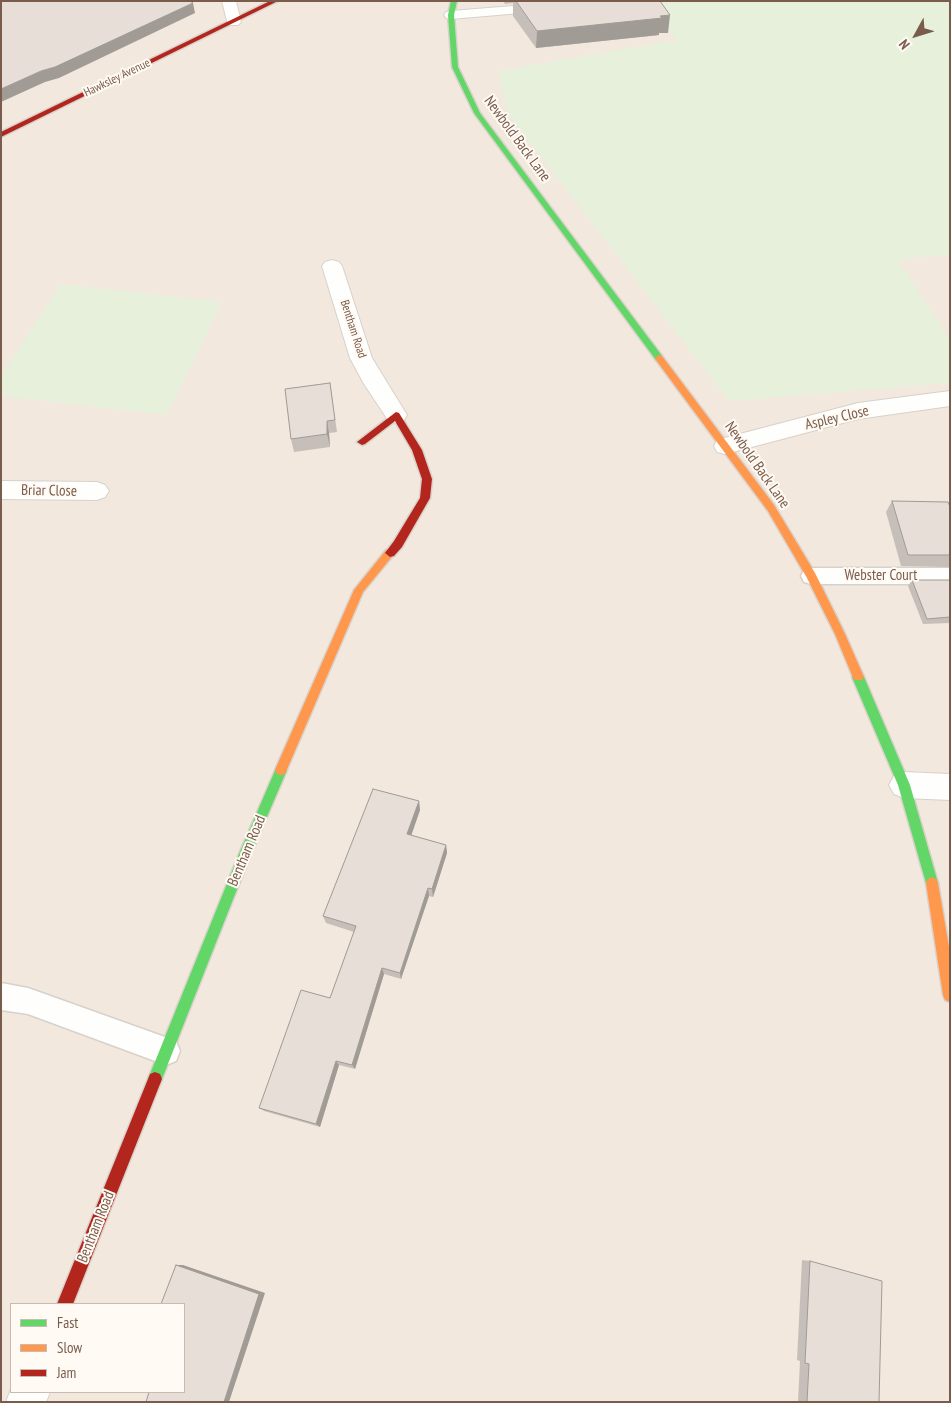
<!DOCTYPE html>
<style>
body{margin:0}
#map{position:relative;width:951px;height:1403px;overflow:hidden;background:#f9f5f0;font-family:"PT Sans Narrow",sans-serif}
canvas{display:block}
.frame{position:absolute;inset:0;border:2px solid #7a5c4d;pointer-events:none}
.legend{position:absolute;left:10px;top:1303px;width:175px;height:90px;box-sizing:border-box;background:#fffaf3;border:1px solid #cabbb1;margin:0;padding:6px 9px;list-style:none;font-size:15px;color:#7a5c4d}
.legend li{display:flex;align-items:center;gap:10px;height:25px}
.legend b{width:25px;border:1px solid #cabbb1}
.north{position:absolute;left:891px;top:10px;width:50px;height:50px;-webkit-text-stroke:4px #fffaf3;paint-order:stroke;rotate:231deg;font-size:14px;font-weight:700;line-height:20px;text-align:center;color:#7a5c4d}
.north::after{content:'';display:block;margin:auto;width:18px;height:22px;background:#7a5c4d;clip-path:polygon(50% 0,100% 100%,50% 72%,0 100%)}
</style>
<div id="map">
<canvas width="951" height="1403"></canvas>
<div class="frame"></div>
<ul class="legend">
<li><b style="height:6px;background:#63d668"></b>Fast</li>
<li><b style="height:6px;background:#ff974d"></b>Slow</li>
<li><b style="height:6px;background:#b3261e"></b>Jam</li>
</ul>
<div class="north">N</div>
</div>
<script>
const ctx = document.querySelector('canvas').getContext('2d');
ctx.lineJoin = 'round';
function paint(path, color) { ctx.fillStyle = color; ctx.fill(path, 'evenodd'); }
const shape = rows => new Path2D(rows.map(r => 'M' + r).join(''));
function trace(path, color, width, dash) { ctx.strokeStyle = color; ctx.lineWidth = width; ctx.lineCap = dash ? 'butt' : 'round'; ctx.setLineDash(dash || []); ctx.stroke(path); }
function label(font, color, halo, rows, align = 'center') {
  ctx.font = font + ' "PT Sans Narrow",sans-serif'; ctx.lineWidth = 4; ctx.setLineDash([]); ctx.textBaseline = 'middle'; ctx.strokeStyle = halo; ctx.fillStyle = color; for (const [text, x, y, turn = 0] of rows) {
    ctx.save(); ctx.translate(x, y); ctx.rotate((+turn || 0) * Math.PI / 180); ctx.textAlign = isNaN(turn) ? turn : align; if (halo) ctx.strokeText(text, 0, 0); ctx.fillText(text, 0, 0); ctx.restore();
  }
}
const residential = shape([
 [1,1,950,1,950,1402,1,1402],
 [11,1304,184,1304,184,1392,11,1392]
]);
const green = shape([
 [648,1,950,1,950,254,898,260,950,340,950,383,729,401,508,114,498,71,677,40],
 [61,284,222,302,167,415,1,396,1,376]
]);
const lane = shape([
 [811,568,950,568,950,584,811,584,804,582,801,576,804,570,811,568],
 [1,983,28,988,176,1041,180,1051,176,1061,166,1065,28,1014,1,1010,1,983]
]);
const street = shape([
 [222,1,236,1,241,22,238,25,228,25,222,1],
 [550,3,555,4,557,7,555,10,451,19,446,18,444,15,446,12,451,11,550,3],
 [332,260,339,262,342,266,372,358,407,415,404,420,396,423,388,420,364,384,350,358,322,266,325,262,332,260],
 [950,391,950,406,858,419,725,454,717,452,714,446,717,440,858,403,950,391],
 [1,481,97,482,105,485,109,491,105,497,97,500,1,499,1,481],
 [904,772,950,774,950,800,904,798,894,794,889,785,894,776,904,772],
 [11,1389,11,1392,50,1392,46,1402,6,1402,11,1389]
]);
const fast = shape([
 [451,1,457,1,454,15,458,67,480,113,662,356,662,360,656,360,474,113,452,67,448,15,451,1],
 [858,672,862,674,864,677,910,785,938,883,936,887,932,889,928,887,926,883,898,785,852,677,854,674,858,672],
 [281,765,285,766,287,770,251,854,160,1084,155,1086,150,1084,148,1079,239,854,277,766,281,765]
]);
const slow = shape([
 [659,355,662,356,774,505,815,573,845,634,864,677,862,680,854,680,835,634,807,578,768,511,656,360,655,358,659,355],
 [390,549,395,553,363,592,285,774,281,775,277,774,275,770,354,590,386,550,390,549],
 [932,877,936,879,938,883,950,953,950,1002,945,1000,943,995,926,883,928,879,932,877]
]);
const jam = shape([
 [270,1,278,1,1,137,1,132,270,1],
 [396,412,399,413,422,450,432,479,430,498,402,547,394,556,390,557,385,553,394,541,420,498,422,479,412,450,395,421,365,444,362,445,357,442,396,412],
 [155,1072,160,1074,162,1079,73,1304,57,1304,150,1074,155,1072]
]);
const wall = shape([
 [503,1,660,1,668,33,659,33,659,35,536,48,513,16,513,3,505,4],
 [330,383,337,432,329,433,330,447,294,452,291,439],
 [892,501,950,507,950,567,901,566,886,512],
 [912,580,950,580,950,623,923,624,908,586],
 [419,801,420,810,411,835,446,845,447,853,433,897,429,896,401,979,384,974,355,1069,339,1065,320,1127,264,1111,259,1108,330,998,354,932,326,923,323,916],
 [802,1260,810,1261,879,1402,798,1402,800,1361,797,1360]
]);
const shadedWall = shape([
 [193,3,195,13,59,78,45,82,1,102,1,89],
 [670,15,668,33,659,33,659,35,536,48,537,31],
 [327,421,329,433,330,447,327,434],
 [419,801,420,810,409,842,407,834],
 [446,845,447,853,433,897,432,889],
 [428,888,429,896,401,979,400,973],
 [382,968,384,974,355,1069,352,1065],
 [336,1061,339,1065,320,1127,316,1124],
 [176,1265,183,1265,265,1293,229,1402,224,1402]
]);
const building = shape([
 [1,1,190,1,193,3,55,67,41,71,1,89,1,1],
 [516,1,660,1,670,15,660,16,662,18,537,31,516,1],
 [330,383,335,420,327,421,327,434,291,439,285,389,330,383],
 [892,501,948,502,950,507,950,555,908,555,892,501],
 [912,580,950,580,950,617,927,619,912,580],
 [373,789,419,801,407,834,446,845,432,889,428,888,400,973,382,968,352,1065,336,1061,316,1124,259,1108,301,990,330,998,356,926,323,916,373,789],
 [810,1261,882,1281,879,1402,807,1402,809,1364,805,1363,810,1261],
 [176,1265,259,1294,224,1402,146,1402,149,1392,184,1392,184,1304,161,1304,176,1265]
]);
const farStreetnames = [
 ["Hawksley Avenue",117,78,-26],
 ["Bentham Road",353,329,72]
];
const streetNames = [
 ["Newbold Back Lane",517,139,54],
 ["Aspley Close",837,418,-13],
 ["Newbold Back Lane",757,465,55],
 ["Briar Close",49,491,1],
 ["Webster Court",881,576],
 ["Bentham Road",247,851,-67],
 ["Bentham Road",96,1227,-68]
];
paint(residential, '#f2e8de');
paint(green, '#e7f0db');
trace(lane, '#d7d1cb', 3);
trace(street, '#d7d1cb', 2);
trace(fast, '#d9d2cb', 3);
trace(slow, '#d9d2cb', 3);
trace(jam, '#d9d2cb', 3);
paint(lane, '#fefefd');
paint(street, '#fefefd');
paint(fast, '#63d668');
paint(slow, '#ff974d');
paint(jam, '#b3261e');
paint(wall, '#c6bfb9');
paint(shadedWall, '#a19b96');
paint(building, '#e6ded7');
trace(building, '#a19b96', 1);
label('12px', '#7a5c4d', '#fffaf3', farStreetnames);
label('15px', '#7a5c4d', '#fffaf3', streetNames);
</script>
